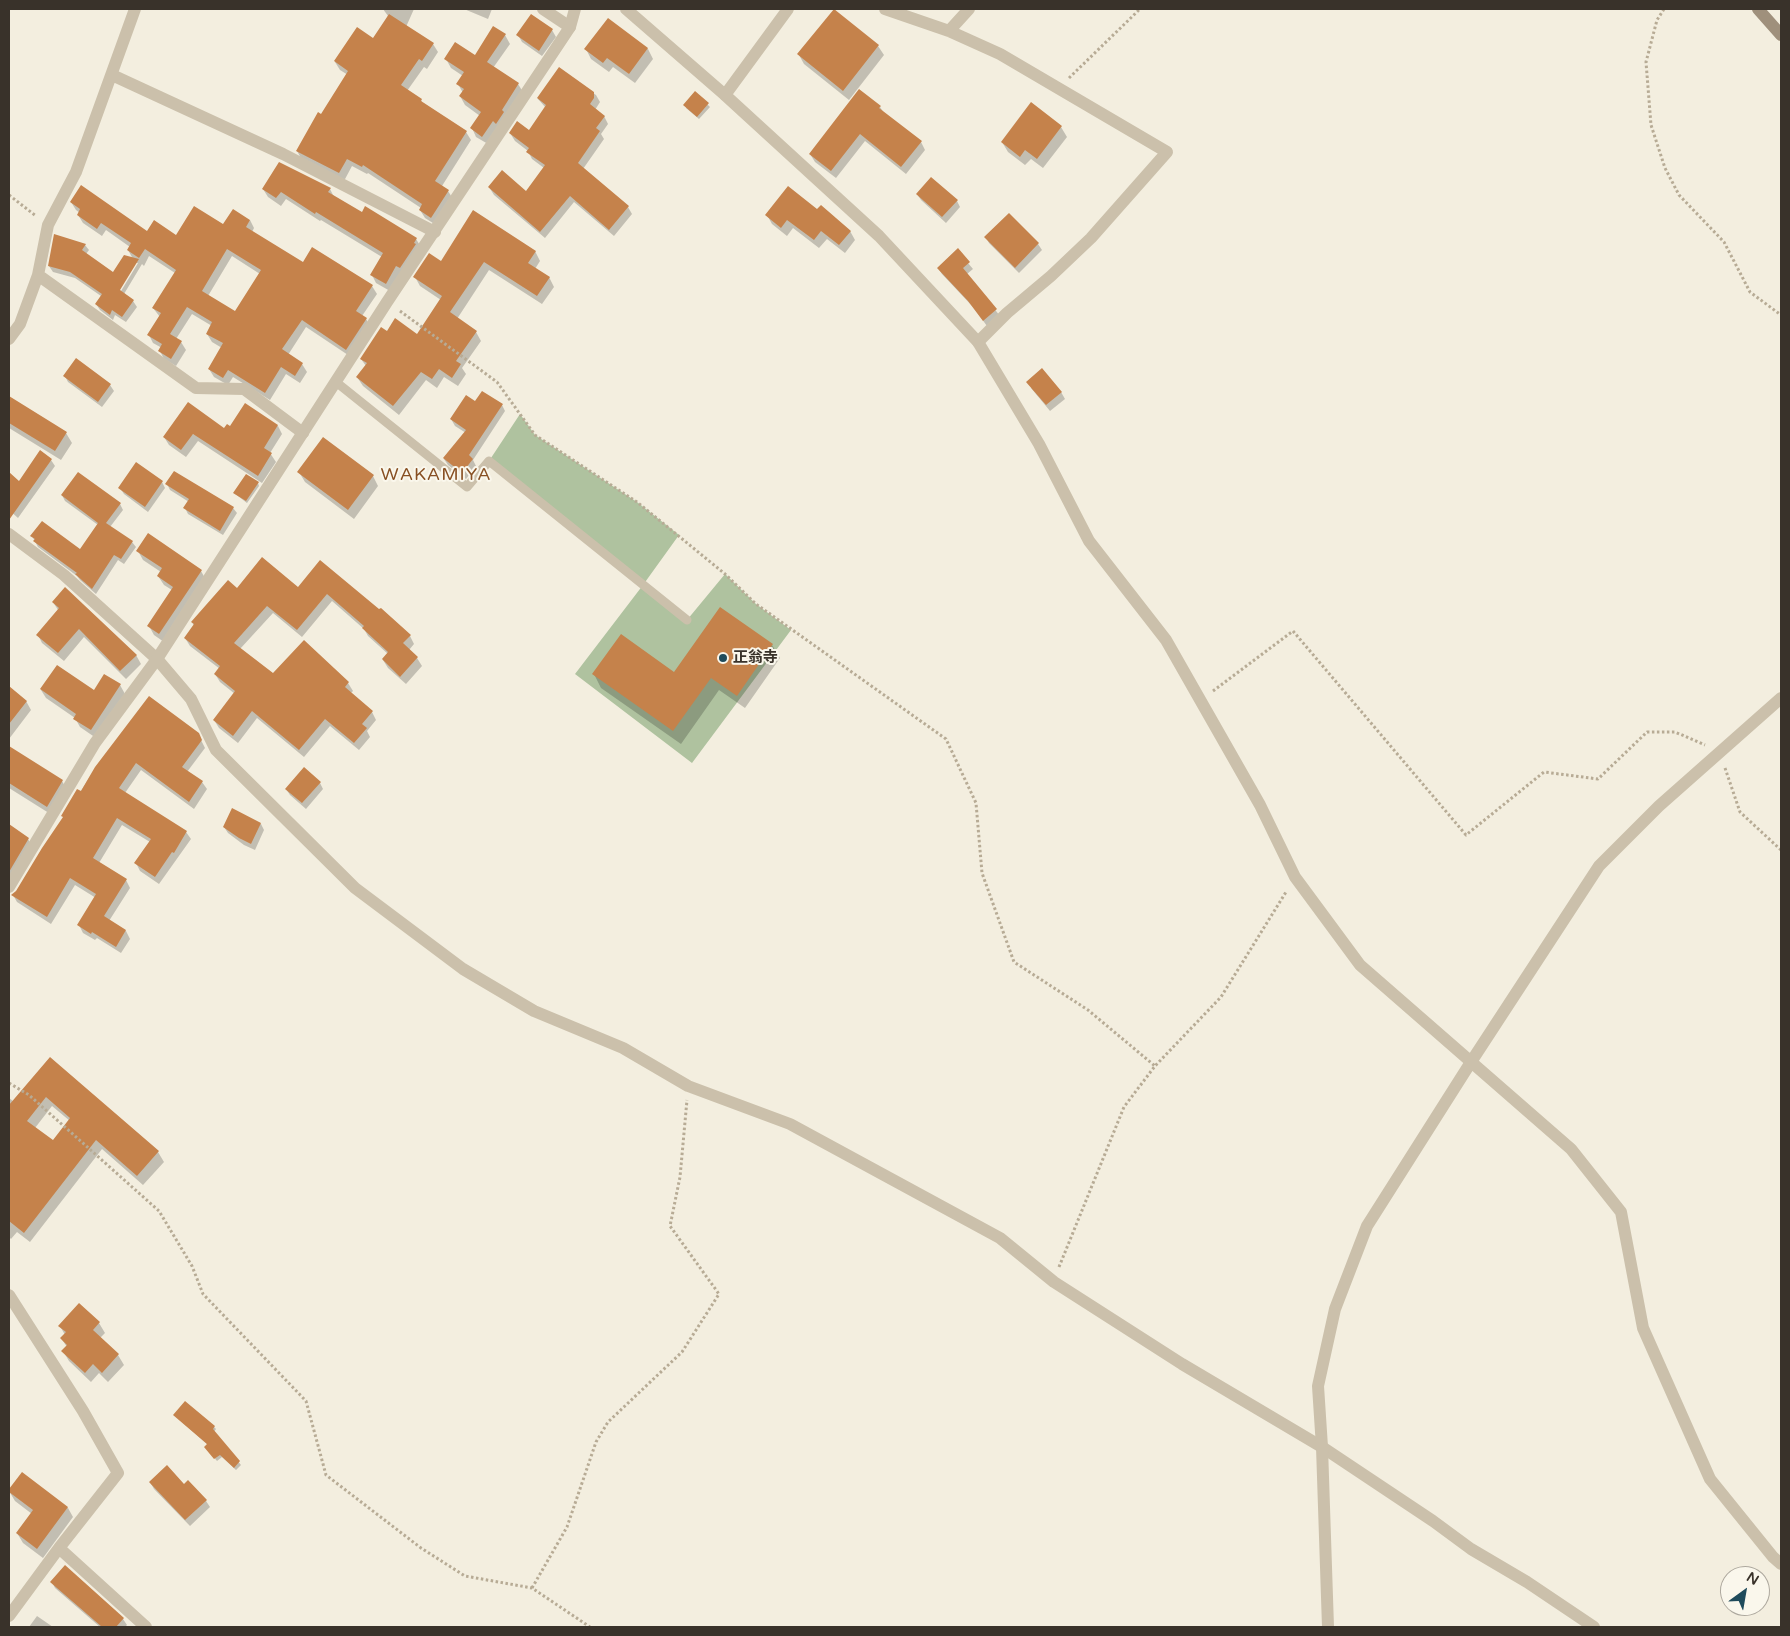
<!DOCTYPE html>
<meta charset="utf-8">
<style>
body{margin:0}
#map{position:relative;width:1790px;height:1636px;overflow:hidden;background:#f3eedf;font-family:"Varela Round",sans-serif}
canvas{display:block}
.frame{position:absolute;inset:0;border:10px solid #39322a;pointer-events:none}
.north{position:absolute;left:1720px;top:1566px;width:50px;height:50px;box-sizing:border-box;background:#faf7ec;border:1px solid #ada89e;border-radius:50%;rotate:32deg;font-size:14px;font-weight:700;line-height:20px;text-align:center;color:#39322a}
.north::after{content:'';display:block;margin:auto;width:18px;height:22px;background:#1f4b5b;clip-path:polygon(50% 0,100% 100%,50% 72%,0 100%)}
</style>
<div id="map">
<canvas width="1790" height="1636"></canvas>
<div class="frame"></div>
<div class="north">N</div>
</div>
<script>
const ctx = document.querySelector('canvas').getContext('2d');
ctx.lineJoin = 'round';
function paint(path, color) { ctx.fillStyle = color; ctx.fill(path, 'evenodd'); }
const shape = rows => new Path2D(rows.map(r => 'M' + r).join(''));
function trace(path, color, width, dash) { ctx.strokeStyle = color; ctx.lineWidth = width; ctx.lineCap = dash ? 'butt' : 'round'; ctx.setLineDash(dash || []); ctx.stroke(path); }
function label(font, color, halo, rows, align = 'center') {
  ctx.font = font + ' "Varela Round","Noto Sans JP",sans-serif'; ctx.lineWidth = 4; ctx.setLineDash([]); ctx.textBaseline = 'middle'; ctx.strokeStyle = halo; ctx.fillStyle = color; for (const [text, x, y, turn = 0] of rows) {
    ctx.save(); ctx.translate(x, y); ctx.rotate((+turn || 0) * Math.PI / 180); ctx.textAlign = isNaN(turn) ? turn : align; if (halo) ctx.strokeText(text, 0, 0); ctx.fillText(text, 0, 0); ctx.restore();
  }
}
const green = shape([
 [520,414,535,435,637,502,679,535,643,585,687,620,725,574,756,604,791,630,692,763,575,674,643,585,489,461]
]);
const shadow = shape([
 [383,9,414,9,406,27,433,44,438,52,427,69,424,67,407,91,421,100,423,104,466,132,471,140,442,186,448,191,453,199,436,225,425,218,420,210,421,208,368,173,367,174,352,166,344,181,302,160,297,151,348,75,340,70,335,62,374,40,388,16],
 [464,9,492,9,488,19],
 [532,16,552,30,556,37,542,56,522,42,518,35],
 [608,19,648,49,653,59,635,83,613,67,609,72,591,59,586,49],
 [505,35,510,44,493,68,518,84,523,92,488,144,476,137,472,128,480,116,465,105,460,96,463,93,458,84,463,76,451,68,446,59,475,56],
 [878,46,884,55,849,100,804,64,799,55],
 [559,69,596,95,600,102,595,110,604,116,608,124,601,134,604,139,583,169,628,207,632,214,614,236,574,202,545,238,494,195,489,187,526,192,544,168,532,159,528,151,515,141,510,133,529,132,546,108,538,99],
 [860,91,880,107,884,113,921,142,925,150,906,174,865,141,836,178,815,162,810,154],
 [696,93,710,107,699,119,686,108],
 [1061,127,1067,137,1043,168,1031,159,1025,165,1008,152,1002,142],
 [263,189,330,189,334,197,362,213,416,239,421,247,390,291,376,283,372,275,382,257,321,220,320,221,286,199,281,206,268,197],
 [917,194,957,201,960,207,946,223,921,200],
 [71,202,147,232,177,237,250,220,254,228,252,232,303,264,372,286,377,294,362,316,366,319,371,327,351,357,306,327,288,355,302,364,307,372,300,383,286,374,270,400,233,377,228,385,214,377,209,369,222,348,212,342,207,334,212,326,192,314,176,339,181,342,186,350,176,366,164,359,160,351,162,348,153,343,149,335,160,317,153,308,175,273,149,256,144,266,142,264,124,294,133,301,137,307,126,322,115,315,113,320,100,310,96,304,101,296,75,278,53,272,49,266,85,245,89,250,86,254,114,274,133,259,128,250,130,247,106,230,102,236,83,223,78,215,80,213,76,210],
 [232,256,260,274,235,312,208,296],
 [135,263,138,263,118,296,116,295],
 [818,211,850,231,855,240,845,253,827,239,819,248,793,228,787,236,772,224,767,215],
 [1009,214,1038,244,1042,250,1019,273,989,243,986,237],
 [957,250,973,269,967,274,1000,316,987,326,973,307,942,274,938,268],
 [535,251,540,261,535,269,549,277,554,287,542,304,489,270,457,319,476,332,481,341,462,368,466,374,458,386,444,377,437,388,426,380,399,415,363,386,357,377,366,366,361,359,387,333,418,335,441,300,420,286,415,277,441,263],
 [76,360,110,385,114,391,102,407,68,382,65,376],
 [1031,388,1061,392,1065,399,1050,411],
 [9,398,66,433,72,443,61,460,9,428],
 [476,402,502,405,505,411,473,460,476,466,466,479,448,465,444,459,466,433,455,426,451,419],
 [278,426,282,434,270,453,276,462,262,483,198,441,186,457,169,445,164,437],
 [51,460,55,466,18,518,9,510,9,478,11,476,19,482],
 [299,472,373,476,378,486,354,519,305,482],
 [162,482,165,488,148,512,124,494,120,488],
 [258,483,259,486,247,503,234,493],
 [167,484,233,508,237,513,223,535,188,514,185,508,189,502,170,490],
 [62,495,120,504,123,510,110,527,132,542,136,547,124,564,118,560,96,594,80,580,77,576,38,547,32,536,81,551,98,525,65,501],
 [138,551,201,571,206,580,164,642,154,635,149,626,172,590,164,585,158,576,161,572,143,560],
 [320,562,410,636,414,644,409,650,417,658,422,666,406,684,388,668,383,660,388,654,368,636,364,629,332,601,302,637,273,613,240,649,273,675,348,683,353,691,351,693,372,712,376,720,367,731,370,737,359,750,330,726,304,757,257,718,238,743,219,728,214,720,235,694,220,682,215,674,220,669,190,646,185,638,194,626,192,622,237,590,298,589],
 [53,602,136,655,141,664,126,679,84,637,64,661,42,643,38,635,58,610],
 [772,645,780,658,745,708,719,690,681,744,601,688,594,674,674,673],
 [120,685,125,694,96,738,80,727,75,718,46,698,41,690,94,692],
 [9,688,26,701,31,710,9,739],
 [198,734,205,748,187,772,202,782,207,789,194,809,141,770,125,793,186,832,191,839,159,884,140,871,136,863,150,842,122,825,99,863,126,880,130,888,109,921,126,931,130,939,121,953,97,938,95,940,83,933,79,925,96,898,75,885,51,924,17,902,13,895,17,892,96,767],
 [9,748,62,781,67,790,52,815,9,788],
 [320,783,323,789,306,809,290,795,286,789],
 [261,824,264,830,255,850,244,845,228,833,224,827],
 [9,825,28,839,33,848,9,888],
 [50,1058,158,1152,164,1162,143,1185,102,1149,30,1242,17,1232,11,1239,9,1237,9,1098,13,1101],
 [52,1106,70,1121,53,1142,35,1128],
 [99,1323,105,1333,100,1338,118,1355,124,1365,108,1382,99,1373,91,1382,69,1361,63,1351,67,1347,61,1338,65,1335,60,1326],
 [174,1415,214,1427,216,1429,214,1432,241,1465,236,1470,222,1457,217,1461,207,1449,208,1445],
 [22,1474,68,1508,73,1517,43,1558,23,1543,17,1533,32,1514,15,1501,9,1491],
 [150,1482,184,1485,206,1501,210,1507,190,1526,154,1489],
 [52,1582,123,1619,127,1625,125,1627,100,1627,55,1588],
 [37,1616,53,1627,29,1627]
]);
const building = shape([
 [834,9,879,45,843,91,797,54],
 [389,14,434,43,422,61,419,59,401,85,422,99,421,101,467,131,435,181,449,190,431,218,419,210,422,204,363,165,362,167,347,159,339,173,296,151,318,112,321,114,348,71,334,61,357,27,373,38],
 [531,14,553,29,539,51,516,35],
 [608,18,648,48,629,74,607,58,603,63,584,49],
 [493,26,506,34,487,62,519,83,502,110,504,112,496,124,493,121,482,137,470,128,481,112,459,96,464,89,456,84,464,72,444,59,455,42,475,55],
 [559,67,594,92,594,98,590,104,605,116,596,128,600,131,578,163,629,206,609,230,570,196,540,232,488,187,502,170,526,191,545,165,526,152,529,148,509,133,517,121,529,130,546,105,537,98],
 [859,89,881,106,879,108,922,141,901,167,860,134,831,171,809,154],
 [695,91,709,103,697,117,683,105],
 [1031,102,1062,126,1037,159,1025,150,1020,157,1001,142],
 [279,162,331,188,328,192,362,212,365,206,417,238,414,243,416,244,400,268,396,266,386,284,370,275,383,253,316,212,315,214,281,192,276,198,262,189],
 [931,177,958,200,942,217,916,194],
 [81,185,147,231,154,220,176,235,194,206,223,224,233,209,250,220,246,227,303,262,312,247,373,285,356,311,367,318,346,350,302,320,282,349,303,363,295,376,281,367,265,393,228,370,223,378,208,369,223,343,206,334,212,322,187,307,170,334,182,341,171,359,158,351,162,344,147,335,161,313,152,308,176,270,145,249,139,258,127,250,131,243,101,223,97,229,77,215,80,209,70,202],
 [227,249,261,270,235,311,202,291],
 [788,186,817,209,821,205,851,231,839,245,821,231,814,240,787,220,781,228,765,215],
 [473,210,536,251,528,263,550,277,537,296,484,262,450,312,477,331,456,361,461,364,452,378,439,369,432,379,421,372,393,406,356,377,367,363,360,359,381,327,387,331,395,318,417,334,442,296,413,277,429,253,441,261],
 [1009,213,1039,243,1015,268,984,237],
 [54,234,86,244,82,250,113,272,124,255,139,259,120,290,134,300,122,317,112,310,110,315,95,304,102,294,70,272,48,266],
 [958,248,970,262,963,268,997,309,983,321,968,301,937,268],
 [76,358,111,384,98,402,63,376],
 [1042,368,1062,392,1046,405,1026,382],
 [482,391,503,404,469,455,473,459,462,473,443,458,466,430,450,419,466,395,475,401],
 [9,396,67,432,55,451,9,423],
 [188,402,224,428,227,424,230,426,245,403,278,425,264,448,272,453,258,476,193,434,181,450,163,437],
 [323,437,374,475,348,510,297,472],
 [40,450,52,459,9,520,9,472,19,481],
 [136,462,163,481,145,507,118,488],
 [174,471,234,507,220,531,183,508,189,499,165,484],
 [78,472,121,503,106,523,133,541,121,559,114,555,92,589,75,574,77,573,33,541,35,539,30,536,42,521,80,549,98,523,61,495],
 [246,474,259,482,246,501,233,493],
 [148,533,202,570,159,634,147,626,173,587,157,576,162,568,136,551],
 [262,557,298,587,320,560,379,609,381,608,411,635,403,643,418,657,400,677,382,659,388,652,362,628,364,626,327,594,297,630,267,606,234,643,273,673,304,640,349,682,345,687,373,711,362,724,367,728,354,743,325,719,299,750,252,711,233,736,213,720,235,691,214,674,220,666,184,638,194,624,191,622,228,580,237,588],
 [65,587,137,655,120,671,79,629,58,653,36,635,59,608,52,602],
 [720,607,773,644,737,696,711,678,673,731,592,674,621,634,674,672],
 [57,665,94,690,104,674,121,684,91,730,73,719,76,714,40,689],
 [9,686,27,701,9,724],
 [149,696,199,733,202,740,182,767,203,781,189,802,136,763,119,788,187,831,174,853,172,852,155,877,134,863,151,839,117,818,93,858,127,879,104,916,126,930,116,947,92,932,91,934,77,925,96,894,70,878,47,917,11,895,16,891,42,848,63,817,61,816,77,789,81,791,95,767],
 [9,746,63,780,47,807,9,783],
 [304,767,321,782,302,803,285,789],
 [232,808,261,823,251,844,239,838,223,827],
 [9,824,29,838,9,872],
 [50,1057,159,1151,137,1176,96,1140,24,1233,9,1221,9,1105],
 [46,1097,70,1118,53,1140,27,1121],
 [79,1303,100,1322,93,1330,119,1354,102,1373,93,1364,85,1373,61,1351,67,1345,60,1338,66,1332,58,1326],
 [185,1401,215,1426,213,1429,240,1461,234,1468,220,1455,214,1459,204,1447,207,1444,173,1415],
 [167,1465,184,1484,188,1480,207,1500,185,1520,149,1482],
 [22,1472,68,1507,37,1549,16,1533,33,1510,9,1492,9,1489],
 [65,1565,124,1618,116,1627,102,1627,50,1582]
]);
const path = shape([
 [1664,9,1657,20,1646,62,1651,125,1665,168,1679,195,1724,242,1750,292,1781,315],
 [1069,78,1140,9],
 [9,195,36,216],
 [400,311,497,382,535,435,637,502,725,574,756,604,946,739,976,803,982,873,1014,962,1088,1010,1155,1066],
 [1213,691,1293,631,1466,835,1544,772,1598,779,1647,732,1675,732,1705,745],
 [1725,768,1740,812,1781,850],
 [9,1083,29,1095,159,1211,192,1266,203,1294,306,1401,326,1475,421,1548,465,1576,532,1588,590,1627],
 [1059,1267,1124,1107,1155,1066,1221,997,1286,892],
 [532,1588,567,1527,596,1442,608,1422,682,1352,719,1294,670,1226,680,1177,687,1100]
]);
const service = shape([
 [336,382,467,487,489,461,687,620]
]);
const minor = shape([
 [543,9,570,27],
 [885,9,949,31,1000,54,1167,152,1091,238,1051,276,1007,313,978,342],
 [949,31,969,9],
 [112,75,283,154,435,232],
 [725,95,788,9],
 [38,275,196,388,244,389,303,433],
 [9,339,20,324,38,275,48,225,76,172,135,9],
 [9,534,64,575,157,659,191,699,216,750,355,888,463,969,534,1011,623,1048,688,1086,790,1124,1000,1238,1054,1282,1182,1364,1322,1447,1433,1521,1471,1549,1527,1582,1594,1627],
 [9,1295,83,1411,118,1473,59,1548,9,1616],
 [59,1548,146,1627]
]);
const tertiary = shape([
 [626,9,725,95,879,236,978,342,1039,444,1089,541,1166,640,1260,805,1295,877,1360,965,1571,1149,1621,1212,1643,1328,1710,1479,1773,1557,1781,1564],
 [9,887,95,743,157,659,387,302,570,27,575,9],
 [1328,1627,1322,1447,1318,1386,1335,1309,1367,1226,1471,1062,1599,866,1659,806,1781,698]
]);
const secondary = shape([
 [1758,9,1781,35]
]);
const markers = [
 [723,658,5,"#1f4b5b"]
];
const poiNames = [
 ["正翁寺",733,658]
];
const quarterNames = [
 ["WAKAMIYA",436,475]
];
paint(green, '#afc29f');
paint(shadow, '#0003');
paint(building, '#c5824b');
trace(path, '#b7ab95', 3, [2.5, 2.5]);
trace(service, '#cbc0ab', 9);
trace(minor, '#cbc0ab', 12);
trace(tertiary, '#cbc0ab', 12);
trace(secondary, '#9f907c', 12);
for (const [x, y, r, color] of markers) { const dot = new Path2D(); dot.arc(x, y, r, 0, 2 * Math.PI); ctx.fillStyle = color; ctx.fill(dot); trace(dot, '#faf7ec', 2); }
label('bold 15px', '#39322a', '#faf7ec', poiNames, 'left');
ctx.letterSpacing = '1px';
label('18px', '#885023', '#faf7ec', quarterNames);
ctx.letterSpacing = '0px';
</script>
